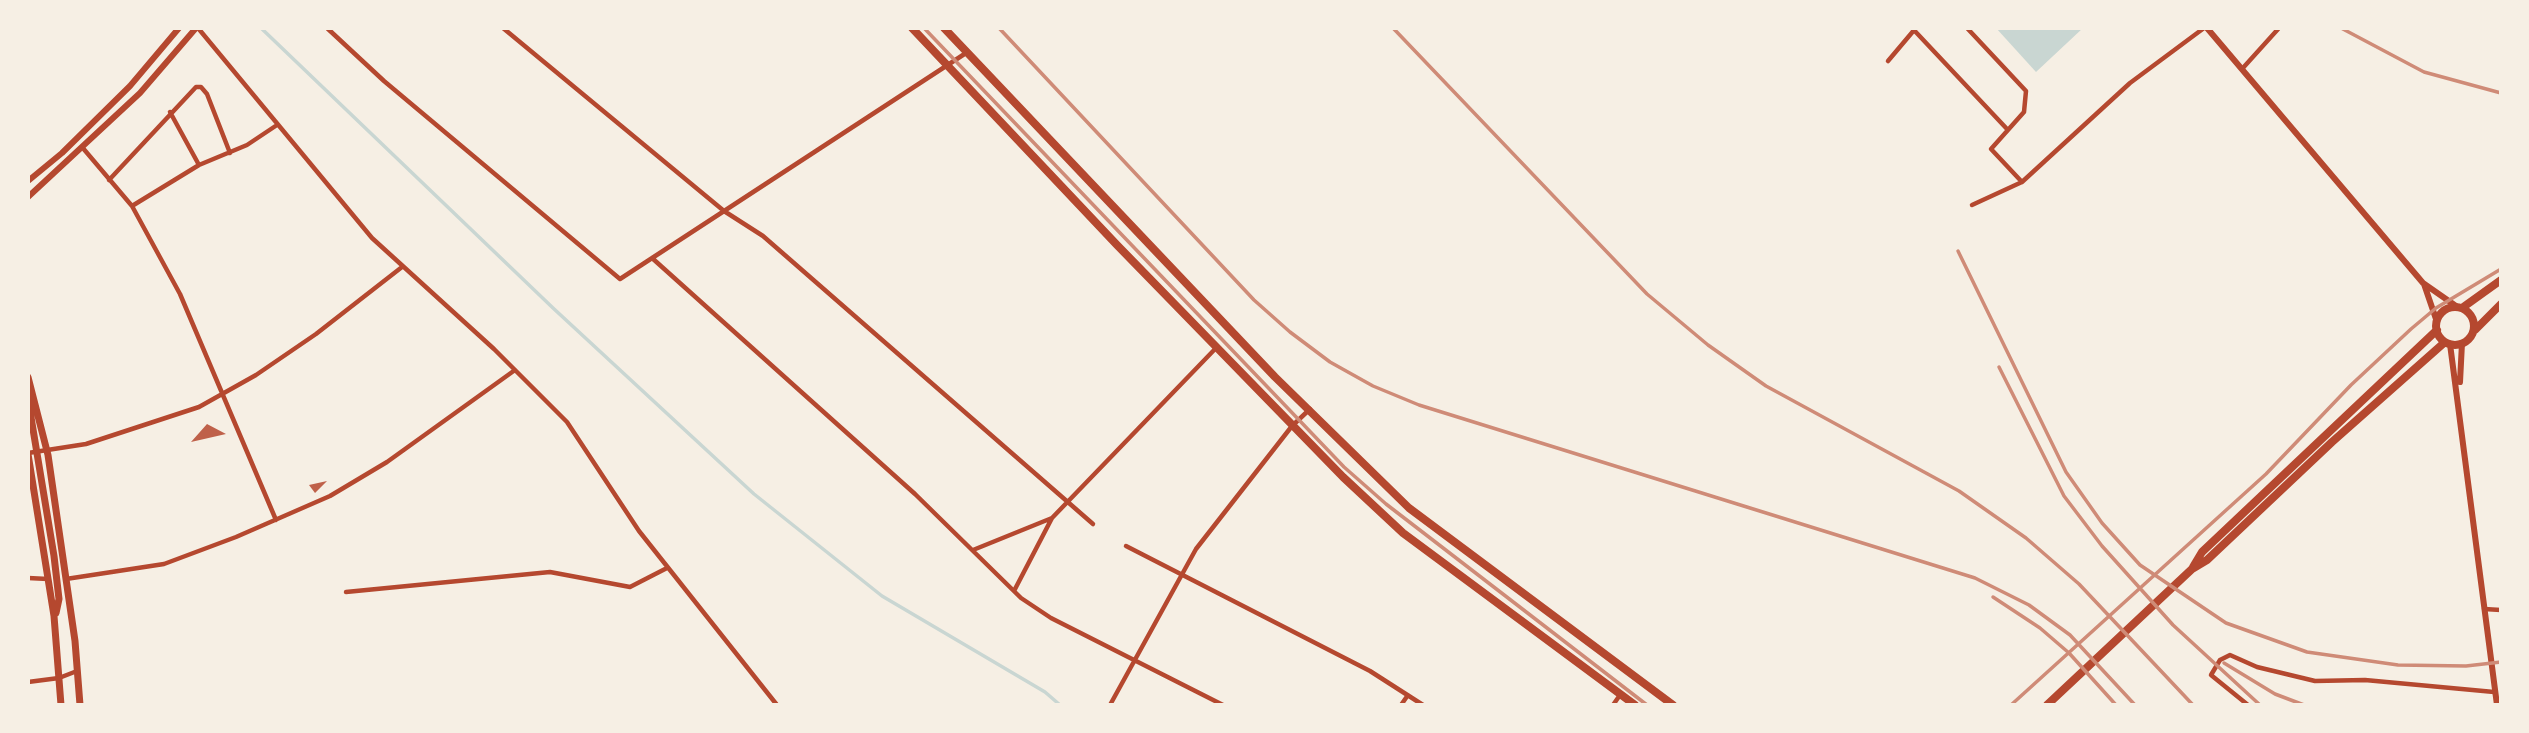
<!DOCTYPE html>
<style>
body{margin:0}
#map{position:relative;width:2529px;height:733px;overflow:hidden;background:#f6efe4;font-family:Overpass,sans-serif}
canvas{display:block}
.frame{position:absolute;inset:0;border:30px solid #f6efe4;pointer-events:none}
</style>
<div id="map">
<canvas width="2529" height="733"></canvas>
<div class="frame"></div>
</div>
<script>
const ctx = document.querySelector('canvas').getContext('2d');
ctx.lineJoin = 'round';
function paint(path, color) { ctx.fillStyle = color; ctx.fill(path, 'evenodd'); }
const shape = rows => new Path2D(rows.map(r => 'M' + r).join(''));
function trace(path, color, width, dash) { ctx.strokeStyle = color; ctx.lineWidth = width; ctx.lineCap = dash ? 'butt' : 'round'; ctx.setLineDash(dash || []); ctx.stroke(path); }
const water = shape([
 [1996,28,2083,28,2036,72]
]);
const stream = shape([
 [261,28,553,308,754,494,882,596,1045,692,1060,705]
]);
const building = shape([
 [207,424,226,434,191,442],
 [327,481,315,493,309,485]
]);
const minor = shape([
 [198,28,372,238,494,349,567,422,639,531,777,705],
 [327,28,384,81,620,279,966,53],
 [503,28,724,211,763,236,1093,524],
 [1912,28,2007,129],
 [1967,28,2026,91,2024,112,1991,149,2022,182],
 [1888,61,1915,29],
 [2242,69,2279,28],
 [170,112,199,165],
 [82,147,132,206,180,294,276,520],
 [109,180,196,87,201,87,207,94,230,153],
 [1972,205,2022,182,2130,83,2204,28],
 [132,206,199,165,247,145,277,125],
 [652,258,915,494,1021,598,1051,618,1223,705],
 [28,453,86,444,199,407,256,375,316,334,402,267],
 [1126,546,1370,671,1423,705],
 [973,550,1052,518],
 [28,578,48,579],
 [66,579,164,564,236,537,330,496,387,462,515,370],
 [1014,591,1052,518,1216,348],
 [346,592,550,572,630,587,667,568],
 [2484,609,2501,610],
 [28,682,59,678,77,671],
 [1110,705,1196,549,1292,426,1310,409],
 [1401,705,1408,695],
 [1613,705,1620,695],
 [2248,705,2211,675,2220,660,2230,655,2257,667,2315,681,2365,680,2494,692]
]);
const tertiary = shape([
 [2207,28,2423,283,2456,306],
 [28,181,62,153,130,86,179,28],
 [28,197,140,93,196,28],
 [2424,284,2437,322],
 [2450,344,2497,705],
 [2460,382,2462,343]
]);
const secondary = shape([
 [28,377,48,455,75,641,80,705],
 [28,399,54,556,59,599,56,613],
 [28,454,54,616,61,705]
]);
const primary = shape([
 [912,28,1117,245,1343,477,1403,533,1635,705],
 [944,28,1275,377,1409,508,1673,705],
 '2436 326a19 19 0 1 1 38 0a19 19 0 1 1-38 0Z',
 [2462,308,2501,280],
 [2475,330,2501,304],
 [2193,567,2202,552,2437,330],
 [2047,705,2192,569,2207,560,2332,442,2445,342]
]);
const rail = shape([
 [924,28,1344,467,1386,504,1647,705],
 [999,28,1254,300,1290,332,1330,362,1373,386,1419,405,1975,578,2029,605,2070,635,2135,705],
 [1393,28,1647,294,1708,345,1766,386,1959,491,2026,538,2079,584,2193,705],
 [2341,28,2424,72,2501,93],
 [1958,251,2066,472,2102,523,2140,565,2226,623,2307,652,2398,665,2466,666,2501,662],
 [1999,367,2064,496,2102,546,2173,625,2260,705],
 [1993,597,2040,628,2069,653,2116,705],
 [2224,663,2275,694,2304,705],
 [2011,705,2266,474,2351,385,2411,329,2436,308,2501,269]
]);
paint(water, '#c9d6d2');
trace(stream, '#c9d6d2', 3.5);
paint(building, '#bf614a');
trace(minor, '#b5482f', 4.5);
trace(tertiary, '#b5482f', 6);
trace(secondary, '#b5482f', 7);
trace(primary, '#b5482f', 8);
trace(rail, '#cf8b77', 3.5);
</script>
